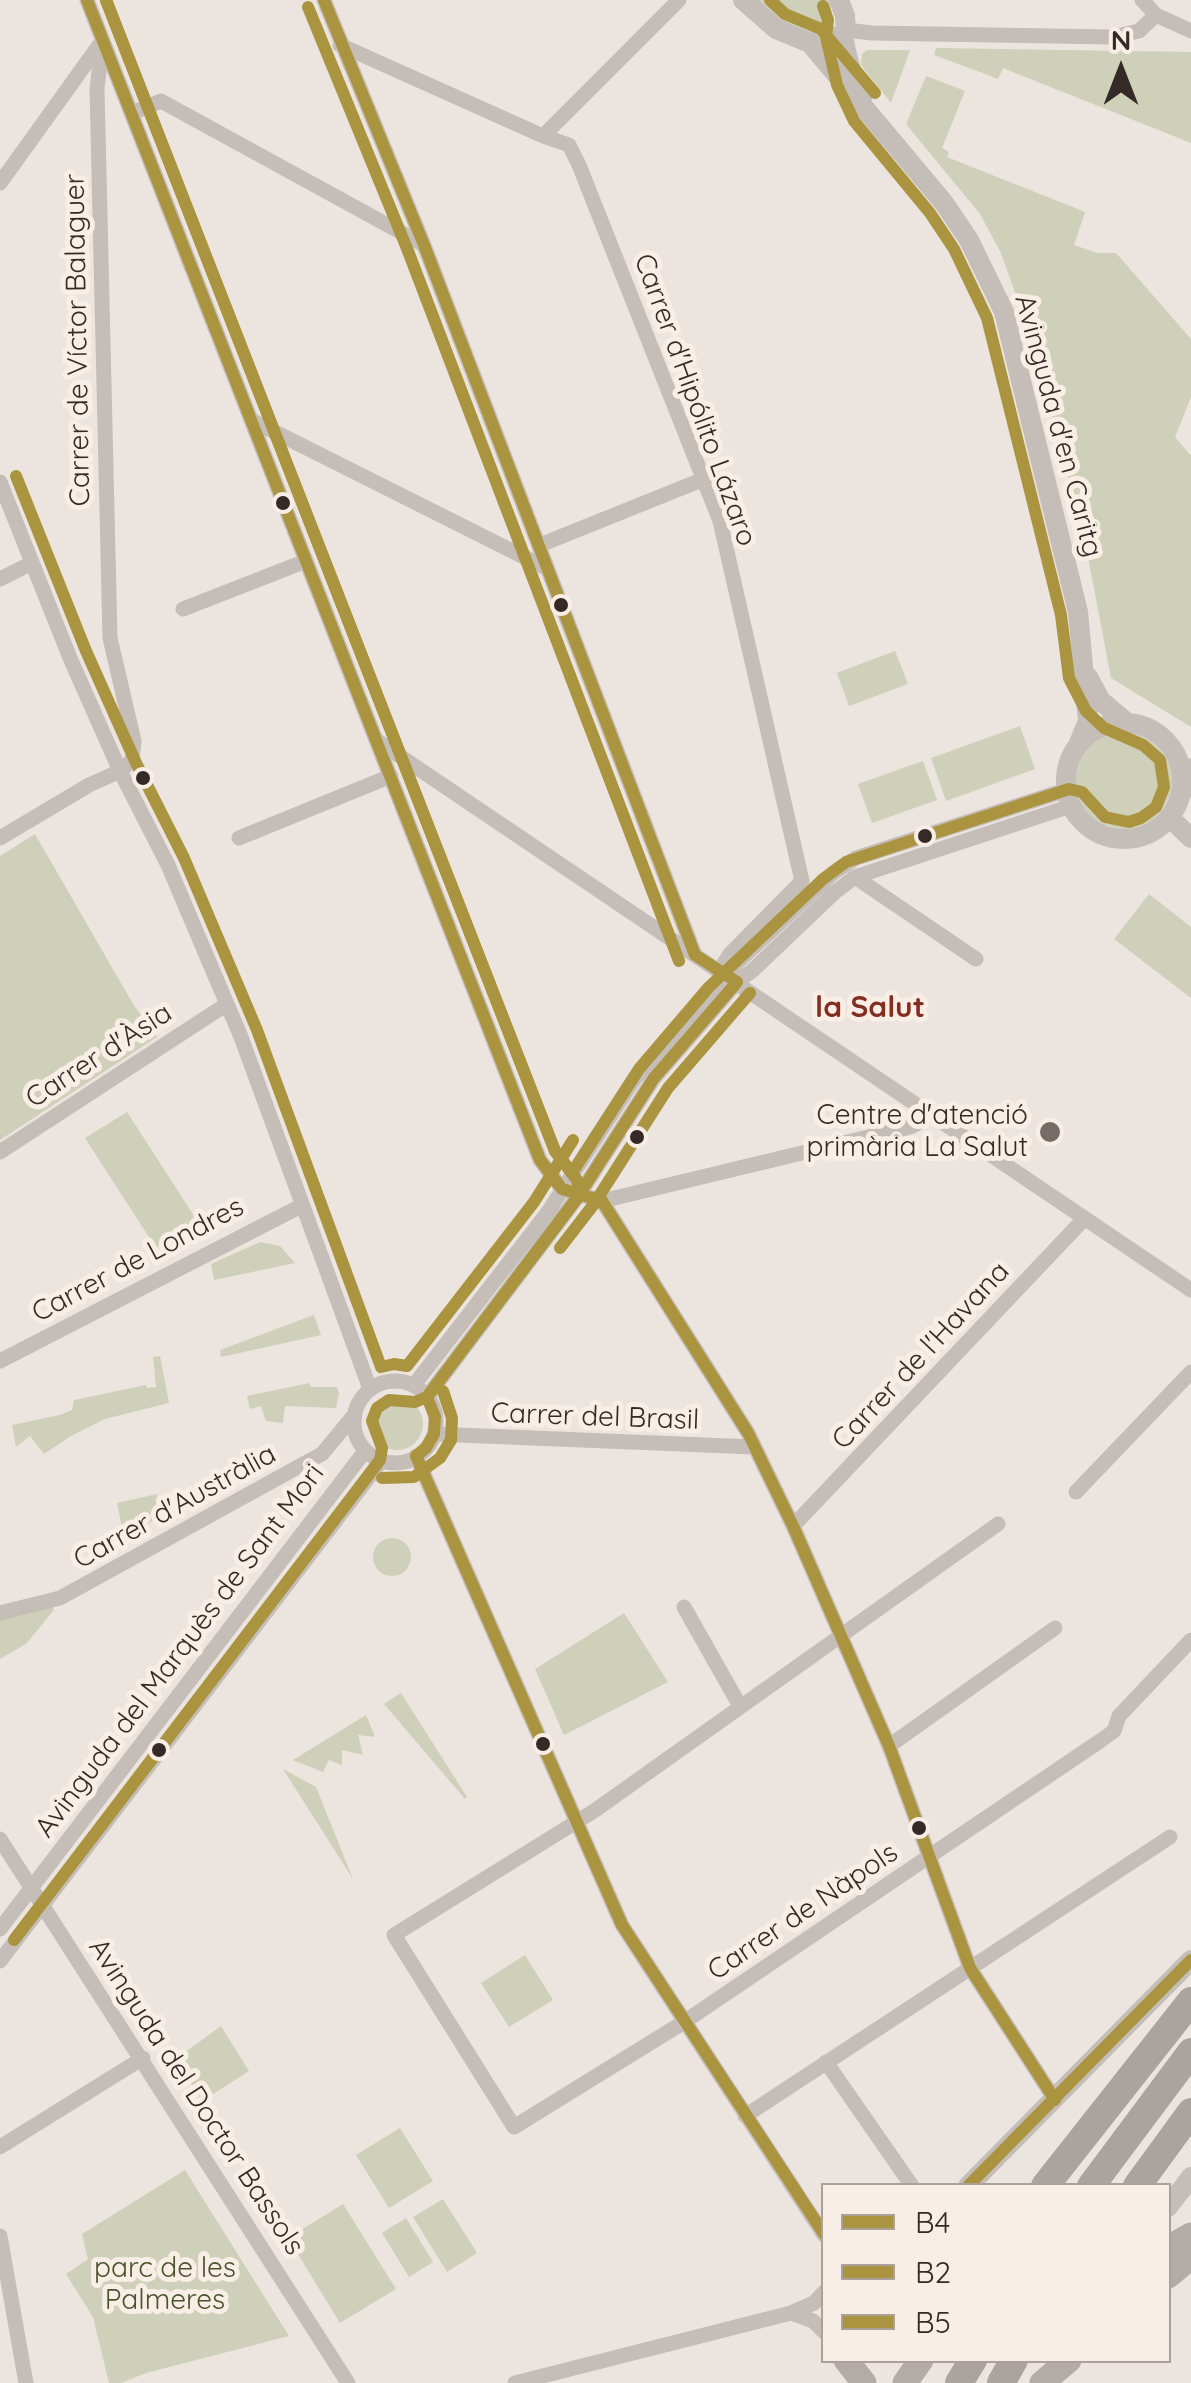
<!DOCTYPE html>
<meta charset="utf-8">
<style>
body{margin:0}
#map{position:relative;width:1191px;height:2383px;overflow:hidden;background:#ebe4df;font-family:Quicksand,sans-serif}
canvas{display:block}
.legend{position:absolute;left:821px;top:2183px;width:350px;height:180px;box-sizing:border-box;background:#f9eee6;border:2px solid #aba09a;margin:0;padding:12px 18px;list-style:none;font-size:30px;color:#352a27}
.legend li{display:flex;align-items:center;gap:20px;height:50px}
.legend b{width:50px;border:2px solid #aba09a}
.north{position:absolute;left:1071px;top:20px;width:100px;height:100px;-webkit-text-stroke:8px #f9eee6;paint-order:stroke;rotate:0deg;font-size:28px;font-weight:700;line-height:40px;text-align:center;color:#352a27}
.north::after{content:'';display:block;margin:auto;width:35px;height:45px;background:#352a27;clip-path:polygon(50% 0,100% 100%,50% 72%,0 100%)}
</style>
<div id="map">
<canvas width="1191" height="2383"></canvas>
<ul class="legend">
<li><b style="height:12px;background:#ab943f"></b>B4</li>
<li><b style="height:12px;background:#ab943f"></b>B2</li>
<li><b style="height:12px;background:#ab943f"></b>B5</li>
</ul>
<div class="north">N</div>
</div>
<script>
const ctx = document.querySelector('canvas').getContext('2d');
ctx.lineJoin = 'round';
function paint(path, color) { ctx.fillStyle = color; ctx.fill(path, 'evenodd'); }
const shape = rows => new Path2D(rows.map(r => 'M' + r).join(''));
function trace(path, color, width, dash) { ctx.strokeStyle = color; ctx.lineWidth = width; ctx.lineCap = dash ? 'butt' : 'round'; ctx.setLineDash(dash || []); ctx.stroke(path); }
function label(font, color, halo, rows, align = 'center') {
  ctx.font = font + ' Quicksand,sans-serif'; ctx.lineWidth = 10; ctx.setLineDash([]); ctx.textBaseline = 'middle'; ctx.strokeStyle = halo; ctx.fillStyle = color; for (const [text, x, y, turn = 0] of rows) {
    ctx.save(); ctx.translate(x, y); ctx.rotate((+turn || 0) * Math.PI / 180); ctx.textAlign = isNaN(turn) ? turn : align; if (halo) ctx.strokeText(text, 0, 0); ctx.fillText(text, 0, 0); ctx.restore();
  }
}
const green = shape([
 [755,0,830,0,832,17,822,30,811,33,780,21],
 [936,48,1191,52,1191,143,1003,68,998,79,985,74,934,55],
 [867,50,910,50,891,103,861,65,862,54],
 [926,76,965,91,942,148,949,152,947,157,1085,212,1074,245,1097,253,1116,253,1191,339,1191,397,1175,437,1191,456,1191,727,1111,678,1085,541,1063,457,1029,332,1001,253,980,214,906,124],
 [895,651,908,684,849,706,837,673],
 [1020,726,1035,769,946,801,931,758],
 '1076 781a48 48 0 1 1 96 0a48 48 0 1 1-96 0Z',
 [923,761,937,800,872,823,858,784],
 [35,834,133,1004,157,1037,0,1140,0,856],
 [1149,894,1191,927,1191,998,1114,939],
 [127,1112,198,1222,156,1248,85,1138],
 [260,1242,280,1246,295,1263,214,1280,211,1264],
 [314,1315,321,1335,221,1357,220,1350],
 [160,1356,169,1403,105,1419,71,1436,44,1454,30,1436,16,1447,12,1425,60,1415,72,1410,74,1400,146,1385,147,1388,156,1387,153,1357],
 [309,1383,311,1387,337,1387,339,1394,336,1408,285,1406,283,1423,266,1421,261,1406,250,1409,247,1396],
 '371 1424a26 26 0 1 1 52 0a26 26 0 1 1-52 0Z',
 [157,1494,161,1516,124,1537,117,1503],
 '373 1557a19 19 0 1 1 38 0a19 19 0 1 1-38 0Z',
 [52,1606,54,1610,26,1644,0,1659,0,1618],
 [624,1613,668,1682,564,1735,535,1669],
 [401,1693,467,1797,465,1799,384,1704],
 [366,1715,375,1737,358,1735,363,1755,342,1750,342,1765,329,1760,323,1772,293,1760],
 [283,1769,316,1787,353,1879],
 [525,1955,553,2000,509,2027,481,1983],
 [221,2026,249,2071,202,2101,176,2059],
 [400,2128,433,2181,389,2208,356,2155],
 [185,2170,289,2336,146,2373,121,2383,109,2383,93,2317,66,2274,88,2259,82,2234],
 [443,2199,477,2253,447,2272,413,2217],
 [343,2204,396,2289,340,2323,288,2238],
 [406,2218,433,2262,409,2277,382,2233]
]);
const minor = shape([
 [87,0,540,1160,562,1189,602,1201,748,1433,793,1526,889,1746,970,1968,1055,2100],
 [324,0,424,245,695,955],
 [1142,0,1156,15,1191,31],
 [846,30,872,33,1113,37,1139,31,1156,15],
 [340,45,543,136,569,145,579,165,720,521,802,881,730,954,719,971],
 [132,113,161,101,424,245],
 [543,136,679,0],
 [0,183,100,44],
 [251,420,548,569],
 [0,482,70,658,120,771,168,865,241,1037,370,1389],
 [540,545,704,479],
 [0,579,30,564],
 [183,609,306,561],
 [376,740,1191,1290],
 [1181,767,1191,766],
 [1182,791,1191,790],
 [0,838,89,785,120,771,132,760,134,741,110,638,97,89,102,45],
 [239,838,391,776],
 [855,877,976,959],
 [0,1152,227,1004],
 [602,1201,910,1127,918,1123,926,1112],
 [0,1361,301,1206],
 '354 1422a41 41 0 1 1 82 0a41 41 0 1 1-82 0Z',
 [414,1385,548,1212,635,1078,725,974,833,873,856,858,1066,790],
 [427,1397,579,1195,654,1078,737,982,753,970,835,892,855,877,1071,806],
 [434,1434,754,1447],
 [416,1456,622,1925,824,2235],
 [1076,1492,1191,1372],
 [998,1524,594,1811,394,1935,514,2127,684,2022,1100,1741,1114,1731,1119,1716,1191,1640],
 [793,1526,1084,1219],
 [684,1607,740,1706],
 [0,1613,60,1598,307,1462,322,1454,355,1414],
 [889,1746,1055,1628],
 [0,1839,348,2383],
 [0,1929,365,1451],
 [0,1961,382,1460],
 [826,2062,912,2186],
 [745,2116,1170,1837],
 [0,2147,143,2058],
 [0,2236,26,2383],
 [791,2313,813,2321,824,2332],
 [515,2383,791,2313,814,2303,824,2292]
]);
const tertiary = shape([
 [743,0,776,29,810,43,843,35],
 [839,0,845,16,846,30,843,35,846,51,854,81,862,98],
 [810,43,944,203,969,240,1004,312,1078,612,1088,721,1079,743],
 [1088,677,1101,701,1127,723],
 '1066 781a58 58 0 1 1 116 0a58 58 0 1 1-116 0Z',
 [1170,818,1191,838],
 [968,2186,1191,1960],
 [1168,2207,1191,2177]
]);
const primary = shape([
 [1168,2248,1191,2235],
 [1168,2276,1191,2257],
 [846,2360,864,2383],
 [905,2383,921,2360],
 [1042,2383,1069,2360]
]);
const motorway = shape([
 [1045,2186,1191,2001],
 [1091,2186,1191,2052],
 [1137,2186,1191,2112],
 [959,2383,973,2360]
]);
const motorwayBridge = shape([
 [1001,2383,1014,2360]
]);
const bus1 = shape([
 [87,0,540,1160,562,1189,602,1201,748,1433,793,1526,889,1746,970,1968,1055,2100],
 [324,0,424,245,695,955,737,982,654,1078,579,1195,427,1397,435,1417,434,1434,426,1448,416,1456,622,1925,824,2234],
 [968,2186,1191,1960]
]);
const bus2 = shape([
 [308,7,408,251,679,961],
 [560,1248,594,1204,668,1088,750,993],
 [382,1478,414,1477,440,1458,451,1440,452,1418,443,1391],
 [14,1940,380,1460,382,1448,372,1421,377,1408,389,1400,415,1402,427,1397,576,1200,579,1190,577,1180,555,1151,106,0]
]);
const bus3 = shape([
 [106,0,555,1151,572,1173,639,1069,709,987,823,879,846,862,1069,789,1082,792,1105,817,1129,822,1141,818,1156,807,1164,787,1160,760,1143,745,1104,728,1086,711,1069,678,1061,615,987,318,954,249,930,213,854,121,837,85,826,37,828,20,823,6],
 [770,0,785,14,821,29,875,93],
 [16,476,86,651,136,763,184,858,257,1030,381,1367,394,1364,407,1366,534,1202,573,1140]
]);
const markers = [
 [283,503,9,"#352a27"],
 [561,605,9,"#352a27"],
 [143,778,9,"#352a27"],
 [925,836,9,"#352a27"],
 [1050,1132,12,"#756b67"],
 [637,1137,9,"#352a27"],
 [543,1744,9,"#352a27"],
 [159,1750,9,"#352a27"],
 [919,1828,9,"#352a27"]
];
const streetNames = [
 ["Carrer de Víctor Balaguer",78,340,-91],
 ["Carrer d'Hipólito Lázaro",695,400,70],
 ["Avinguda d'en Caritg",1058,426,75],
 ["Carrer d'Àsia",99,1056,-33],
 ["Carrer de Londres",138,1260,-28],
 ["Carrer de l'Havana",921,1356,-47],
 ["Carrer del Brasil",595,1417,2],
 ["Carrer d'Austràlia",175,1507,-29],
 ["Avinguda del Marquès de Sant Mori",180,1651,-53],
 ["Carrer de Nàpols",803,1912,-34],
 ["Avinguda del Doctor Bassols",196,2097,57]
];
const poiNames = [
 ["Centre d'atenció",1028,1116],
 ["primària La Salut",1028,1148]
];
const parkNames = [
 ["parc de les",165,2269],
 ["Palmeres",165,2301]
];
const neighbourhoodNames = [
 ["la Salut",870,1008]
];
paint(green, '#ced0b9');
trace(minor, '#c5bdb8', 15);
trace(tertiary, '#c5bdb8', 20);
trace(primary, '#b3aba8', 25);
trace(motorway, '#aaa39e', 28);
trace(motorwayBridge, '#aaa39e', 28);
trace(bus1, '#ab943f', 12);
trace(bus2, '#ab943f', 12);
trace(bus3, '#ab943f', 12);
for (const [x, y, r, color] of markers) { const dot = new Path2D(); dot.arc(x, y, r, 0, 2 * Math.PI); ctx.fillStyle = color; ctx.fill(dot); trace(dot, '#f9eee6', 4); }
label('28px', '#352a27', '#f9eee6', streetNames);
label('28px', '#352a27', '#f9eee6', poiNames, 'right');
label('28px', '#48522b', '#f9eee6', parkNames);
label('bold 30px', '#822e21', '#f9eee6', neighbourhoodNames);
</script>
